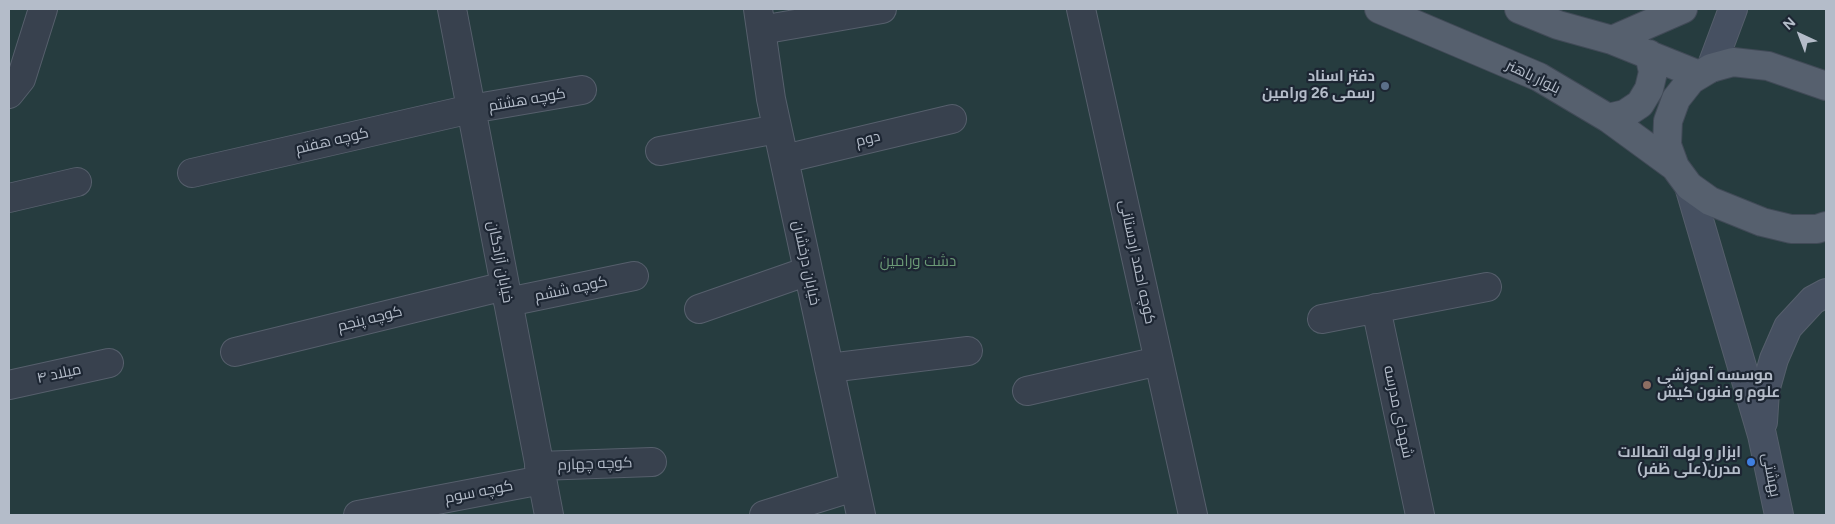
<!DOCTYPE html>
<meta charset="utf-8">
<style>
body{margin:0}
#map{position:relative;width:1835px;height:524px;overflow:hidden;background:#242f3e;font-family:Figtree,sans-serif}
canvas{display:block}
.frame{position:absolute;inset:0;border:10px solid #b4bcc9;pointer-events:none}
.north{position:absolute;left:1775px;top:10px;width:50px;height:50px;-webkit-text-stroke:4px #1d2633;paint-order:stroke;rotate:317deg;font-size:14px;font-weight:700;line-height:20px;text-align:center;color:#b4bcc9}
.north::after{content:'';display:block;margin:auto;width:18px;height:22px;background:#b4bcc9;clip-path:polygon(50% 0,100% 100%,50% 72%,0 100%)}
</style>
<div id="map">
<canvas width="1835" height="524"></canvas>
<div class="frame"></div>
<div class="north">N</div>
</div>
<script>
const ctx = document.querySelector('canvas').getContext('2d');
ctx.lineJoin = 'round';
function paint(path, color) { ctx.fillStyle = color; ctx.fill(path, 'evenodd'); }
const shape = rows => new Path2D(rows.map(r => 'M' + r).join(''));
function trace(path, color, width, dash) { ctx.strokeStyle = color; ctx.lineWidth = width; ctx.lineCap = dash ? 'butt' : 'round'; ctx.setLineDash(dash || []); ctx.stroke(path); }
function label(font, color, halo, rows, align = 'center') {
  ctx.font = font + ' Figtree,Cairo,sans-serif'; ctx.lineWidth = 4.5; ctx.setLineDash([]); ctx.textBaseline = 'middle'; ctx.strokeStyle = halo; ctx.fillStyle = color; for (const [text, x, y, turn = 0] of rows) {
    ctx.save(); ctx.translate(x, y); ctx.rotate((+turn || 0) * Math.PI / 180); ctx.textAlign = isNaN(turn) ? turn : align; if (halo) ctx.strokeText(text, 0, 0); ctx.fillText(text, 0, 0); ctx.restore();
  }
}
const green = shape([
 [9,9,1826,9,1826,515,9,515]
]);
const street = shape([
 [452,9,549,515],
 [758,9,771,99,861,515],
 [1081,9,1193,515],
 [761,30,882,9],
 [9,94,21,79,43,9],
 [660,151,777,129],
 [784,159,952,119],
 [192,173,471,109,582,90],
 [9,198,77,182],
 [508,302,634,276],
 [1376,308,1420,515],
 [699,309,808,271],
 [1322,319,1487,287],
 [235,352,505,286],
 [829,368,968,351],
 [9,385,109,363],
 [1027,391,1159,361],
 [539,466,652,462],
 [358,515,542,480],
 [764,515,854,487]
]);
const secondary = shape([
 [1711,68,1733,9],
 [1689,186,1762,435,1779,515],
 [1763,422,1765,391,1774,359,1788,327,1813,300,1826,293]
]);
const primary = shape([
 [1379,9,1539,77,1608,118,1675,167],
 [1519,9,1558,25,1612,40,1699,75],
 [1612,40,1683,9],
 [1826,86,1768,66,1733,62,1711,68,1691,80,1676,99,1668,121,1667,145,1675,167,1689,186,1710,201,1762,222,1791,229,1817,229,1826,226],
 [1608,118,1625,114,1640,104,1649,89,1653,72,1649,54]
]);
const markers = [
 [1385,86,5,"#5c6f8a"],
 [1647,385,5,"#8d6e63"],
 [1751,462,5,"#3f7fe0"]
];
const poiNames = [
 ["دفتر اسناد",1375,77],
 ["رسمی 26 ورامین",1375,94],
 ["موسسه آموزشی",1657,376,"left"],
 ["علوم و فنون کیش",1657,393,"left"],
 ["ابزار و لوله اتصالات",1741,453],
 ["مدرن(علی ظفر)",1741,470]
];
const streetNames = [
 ["بلوار باهنر",1533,77,26],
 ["کوچه هشتم",527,100,-10],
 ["دوم",868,139,-14],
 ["کوچه هفتم",332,141,-13],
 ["خیابان آزادگان",500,262,79],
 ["کوچه احمد اردستانی",1137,262,78],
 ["خیابان درخشان",806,263,78],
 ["کوچه ششم",571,289,-12],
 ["کوچه پنجم",370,319,-14],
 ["میلاد ۴",59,374,-12],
 ["شهدای مدرسه",1398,412,78],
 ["کوچه چهارم",595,464,-2],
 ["بهشتی",1771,475,79],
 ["کوچه سوم",479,492,-11]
];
const parkNames = [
 ["دشت ورامین",918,262]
];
paint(green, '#263c3f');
trace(street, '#565f6c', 30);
trace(secondary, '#565f6c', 30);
trace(primary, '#414a57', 30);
trace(street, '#38414e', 28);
trace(secondary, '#465061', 28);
trace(primary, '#56606e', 28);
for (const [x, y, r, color] of markers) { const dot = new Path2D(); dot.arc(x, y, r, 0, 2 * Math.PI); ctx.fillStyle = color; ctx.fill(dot); trace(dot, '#1d2633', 2); }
label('bold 15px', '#b4bcc9', '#1d2633', poiNames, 'right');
label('15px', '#b4bcc9', '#1d2633', streetNames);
label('15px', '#6b9a76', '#1d2633', parkNames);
</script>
